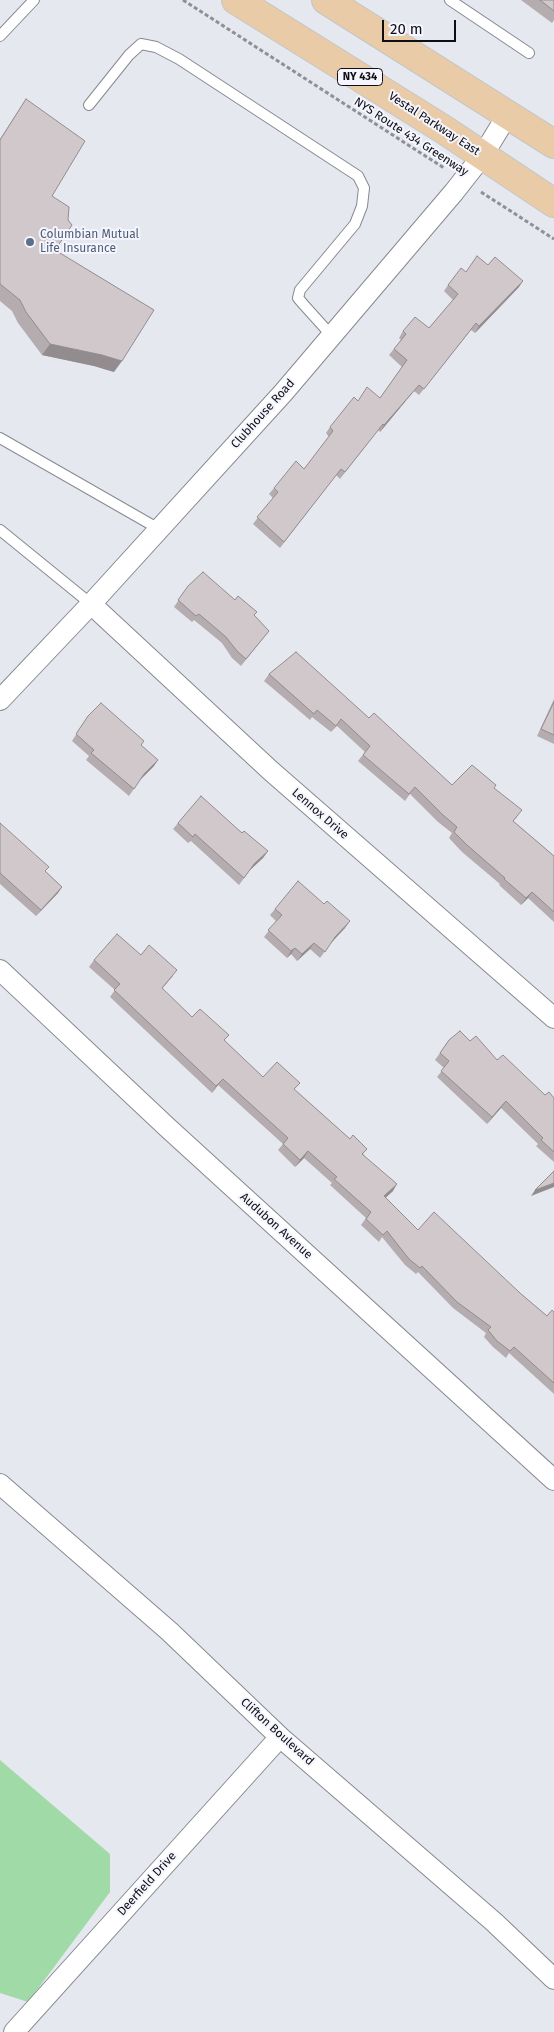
<!DOCTYPE html>
<style>
body{margin:0}
#map{position:relative;width:554px;height:2032px;overflow:hidden;background:#e6e8f0;font-family:"Fira Sans",sans-serif}
canvas{display:block}
.scale{position:absolute;left:382px;top:20px;width:74px;height:22px;box-sizing:border-box;border:2px solid #0f0f12;border-top:0;padding-left:6px;font-size:15px;line-height:18px;white-space:nowrap;color:#0f0f12;-webkit-text-stroke:4px #f4f5fe;paint-order:stroke}
</style>
<div id="map">
<canvas width="554" height="2032"></canvas>
<div class="scale">20 m</div>
</div>
<script>
const ctx = document.querySelector('canvas').getContext('2d');
ctx.lineJoin = 'round';
function paint(path, color) { ctx.fillStyle = color; ctx.fill(path, 'evenodd'); }
const shape = rows => new Path2D(rows.map(r => 'M' + r).join(''));
function trace(path, color, width, dash) { ctx.strokeStyle = color; ctx.lineWidth = width; ctx.lineCap = dash ? 'butt' : 'round'; ctx.setLineDash(dash || []); ctx.stroke(path); }
function label(font, color, halo, rows, align = 'center') {
  ctx.font = font + ' "Fira Sans",sans-serif'; ctx.lineWidth = 4; ctx.setLineDash([]); ctx.textBaseline = 'middle'; ctx.strokeStyle = halo; ctx.fillStyle = color; for (const [text, x, y, turn = 0] of rows) {
    ctx.save(); ctx.translate(x, y); ctx.rotate((+turn || 0) * Math.PI / 180); ctx.textAlign = isNaN(turn) ? turn : align; if (halo) ctx.strokeText(text, 0, 0); ctx.fillText(text, 0, 0); ctx.restore();
  }
}
const green = shape([
 [0,1760,110,1854,110,1892,28,2002,0,1993]
]);
const path = shape([
 [183,0,444,168],
 [481,192,554,239]
]);
const lane = shape([
 [450,0,529,53],
 [0,36,34,0],
 [89,105,129,55,141,44,156,47,179,59,358,176,364,188,362,206,355,224,300,290,298,298,304,305,331,335],
 [0,438,159,529],
 [0,530,91,604]
]);
const street = shape([
 [91,604,271,771,554,1018],
 [0,700,91,604,283,393,454,192,483,155,508,114],
 [0,970,168,1128,554,1480],
 [0,1484,169,1631,280,1737,494,1922,554,1979],
 [14,2032,280,1737]
]);
const primary = shape([
 [236,0,443,129,554,203],
 [326,0,554,144]
]);
const wall = shape([
 [521,0,554,0,554,20,552,23],
 [26,99,52,196,55,250,114,372,94,366,42,355,18,323,12,311,0,301,0,139],
 [488,265,519,287,475,333,471,330,419,395,414,391,380,432,378,430,340,479,336,475,280,548,253,524,273,498,269,494,274,488,304,469,329,437,326,433,330,427,358,401,380,398,402,367,389,355,401,340,399,338,403,331,429,328,453,300,444,291,448,285,466,272],
 [188,586,235,600,254,616,269,631,241,666,232,658,222,643,194,620,192,622,174,607],
 [269,674,369,718,452,785,494,788,517,817,513,821,554,856,554,922,528,898,521,905,499,885,500,884,462,852,449,838,452,833,438,822,410,794,405,801,358,761,365,752,337,726,331,732,312,717,310,720,264,681],
 [554,699,554,744,537,736],
 [88,716,141,745,154,766,140,780,129,796,86,760,89,756,72,741],
 [0,823,45,871,62,887,58,893,36,916,0,884],
 [178,823,242,833,268,851,263,858,250,870,239,885,191,841,188,843,173,829],
 [275,909,345,928,331,943,320,958,310,949,297,961,291,954,287,958,264,937,276,921,270,915],
 [141,955,173,976,162,989,192,1017,225,1041,263,1077,295,1090,350,1139,367,1149,363,1154,393,1191,385,1198,418,1230,520,1293,547,1316,554,1312,554,1394,509,1353,506,1358,493,1347,484,1337,486,1333,453,1308,418,1272,416,1274,405,1265,382,1237,379,1242,361,1225,366,1218,330,1185,332,1183,304,1158,295,1167,278,1150,283,1144,218,1085,212,1093,110,997,115,990,89,967,94,960],
 [449,1040,470,1041,497,1060,545,1095,554,1098,554,1162,536,1146,538,1144,501,1108,487,1124,437,1077,444,1068,435,1060]
]);
const shadedWall = shape([
 [523,281,519,287,475,333,479,326],
 [50,344,102,355,122,361,114,372,94,366,42,355],
 [419,385,414,391,380,432,384,425],
 [158,760,154,766,140,780,144,774],
 [268,851,263,858,249,871,254,864],
 [62,887,58,893,36,916,41,910],
 [532,892,528,898,521,905,526,898],
 [350,921,345,928,331,943,335,937],
 [314,943,310,949,297,961,302,954],
 [295,948,291,954,287,958,291,951],
 [223,1079,218,1085,212,1093,216,1086],
 [506,1101,501,1108,487,1124,492,1117],
 [308,1151,304,1158,295,1167,300,1160],
 [554,1183,554,1187,531,1196,535,1190],
 [397,1184,393,1191,380,1203,384,1196]
]);
const building = shape([
 [540,0,554,0,554,11,540,0],
 [26,99,85,141,52,196,69,207,68,220,72,225,55,250,154,310,122,361,102,355,50,344,26,312,20,300,0,284,0,140,26,99],
 [477,256,488,265,495,257,523,281,479,326,476,323,424,389,419,385,384,425,383,424,345,472,341,469,284,542,257,517,278,492,274,488,296,461,304,469,333,431,330,427,354,397,358,401,367,387,380,398,407,360,394,349,406,334,403,331,415,317,429,328,458,294,448,285,461,268,466,272,477,256],
 [203,572,235,600,238,596,257,612,254,615,269,631,246,659,237,651,226,637,199,614,196,616,178,600,188,586,203,572],
 [296,652,369,718,374,713,452,785,472,765,496,785,494,788,522,810,513,821,554,856,554,912,532,892,526,898,504,879,505,878,467,845,454,832,457,827,443,815,415,787,409,794,363,755,370,746,341,719,336,726,317,710,314,714,269,674,296,652],
 [554,702,554,735,541,729,554,702],
 [101,703,144,741,141,745,158,760,144,774,134,789,91,753,94,750,76,734,88,716,101,703],
 [201,796,242,833,244,831,268,851,254,864,244,878,195,834,193,837,178,823,201,796],
 [0,823,49,867,45,871,62,887,41,910,0,873,0,823],
 [298,881,324,904,327,901,350,921,335,937,325,952,314,943,302,954,295,948,291,951,268,930,282,915,275,909,298,881],
 [117,934,141,955,149,945,177,970,162,988,192,1017,200,1009,229,1035,224,1040,263,1077,277,1062,300,1083,294,1089,350,1139,353,1135,367,1149,362,1154,397,1184,384,1196,418,1230,434,1212,520,1293,547,1316,552,1310,554,1312,554,1383,514,1347,510,1351,497,1341,488,1330,491,1327,457,1302,422,1266,420,1268,409,1259,387,1231,383,1235,366,1219,371,1212,334,1179,337,1177,308,1151,300,1160,283,1144,288,1138,223,1079,216,1086,114,990,120,984,94,960,117,934],
 [460,1031,470,1041,476,1036,497,1060,503,1055,545,1095,549,1092,554,1098,554,1152,541,1140,543,1138,506,1101,492,1117,441,1071,449,1061,440,1053,449,1040,460,1031],
 [554,1171,554,1183,535,1190,554,1171]
]);
const markers = [
 [30,242,5,"#5c6f8a"]
];
const shields = [
 [360,77,45]
];
const shieldNames = [
 ["NY 434",360,77]
];
const streetNames = [
 ["Vestal Parkway East",434,124,33],
 ["NYS Route 434 Greenway",411,137,33],
 ["Clubhouse Road",263,414,-48],
 ["Lennox Drive",320,814,41],
 ["Audubon Avenue",276,1226,42],
 ["Clifton Boulevard",277,1732,42],
 ["Deerfield Drive",147,1884,-48]
];
const serviceNames = [
 ["Columbian Mutual",40,235],
 ["Life Insurance",40,249]
];
paint(green, '#a0dba7');
trace(lane, '#878990', 12);
trace(street, '#878990', 22);
trace(primary, '#c5c5c6', 30);
trace(path, '#8f9096', 3, [4, 2.5]);
trace(lane, '#fff', 10);
trace(street, '#fff', 20);
trace(primary, '#e9cca7', 28);
paint(wall, '#b4acaf');
paint(shadedWall, '#928c8f');
paint(building, '#d1c8cc');
trace(building, '#928c8f', 1);
for (const [x, y, r, color] of markers) { const dot = new Path2D(); dot.arc(x, y, r, 0, 2 * Math.PI); ctx.fillStyle = color; ctx.fill(dot); trace(dot, '#f4f5fe', 2); }
for (const [x, y, w] of shields) { const box = new Path2D(); box.roundRect(x - w / 2, y - 8.5, w, 17, 4); ctx.fillStyle = '#f4f5fe'; ctx.fill(box); trace(box, '#0f0f12', 1); }
label('bold 11px', '#0f0f12', null, shieldNames);
label('12px', '#0f0f12', '#f4f5fe', streetNames);
label('12px', '#4e5e75', '#f4f5fe', serviceNames, 'left');
</script>
